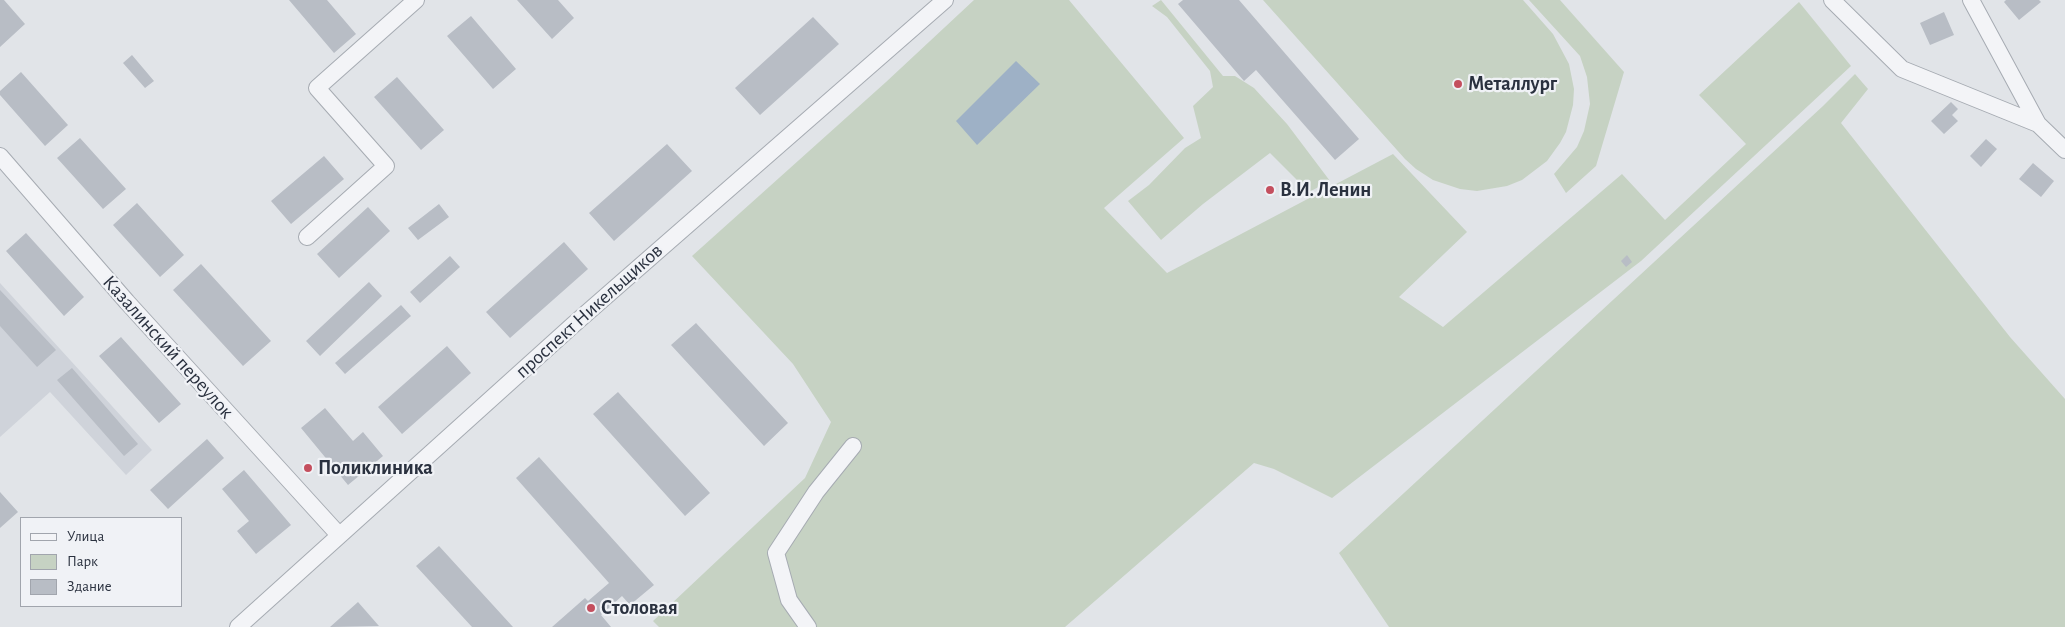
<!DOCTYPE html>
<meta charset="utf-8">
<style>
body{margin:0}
#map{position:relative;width:2065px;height:627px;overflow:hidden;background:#e1e4e8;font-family:"Alegreya Sans",sans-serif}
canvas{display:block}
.legend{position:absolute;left:20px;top:517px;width:162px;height:90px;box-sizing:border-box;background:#f0f2f6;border:1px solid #a1a5ad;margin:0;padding:6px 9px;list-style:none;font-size:15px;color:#2a313f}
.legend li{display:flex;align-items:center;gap:10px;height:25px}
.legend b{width:25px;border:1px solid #a1a5ad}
</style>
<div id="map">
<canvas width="2065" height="627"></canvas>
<ul class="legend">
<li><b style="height:6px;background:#f3f4f7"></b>Улица</li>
<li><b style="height:14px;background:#c6d2c3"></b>Парк</li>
<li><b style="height:14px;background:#b8bdc5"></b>Здание</li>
</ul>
</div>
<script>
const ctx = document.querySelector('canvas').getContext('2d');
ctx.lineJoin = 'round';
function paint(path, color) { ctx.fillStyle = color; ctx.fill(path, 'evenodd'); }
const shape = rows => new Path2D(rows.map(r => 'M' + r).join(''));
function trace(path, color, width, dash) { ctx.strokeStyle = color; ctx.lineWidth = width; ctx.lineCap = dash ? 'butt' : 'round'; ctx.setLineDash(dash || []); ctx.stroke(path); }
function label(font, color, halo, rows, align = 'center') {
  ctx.font = font + ' "Alegreya Sans",sans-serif'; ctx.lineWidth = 4.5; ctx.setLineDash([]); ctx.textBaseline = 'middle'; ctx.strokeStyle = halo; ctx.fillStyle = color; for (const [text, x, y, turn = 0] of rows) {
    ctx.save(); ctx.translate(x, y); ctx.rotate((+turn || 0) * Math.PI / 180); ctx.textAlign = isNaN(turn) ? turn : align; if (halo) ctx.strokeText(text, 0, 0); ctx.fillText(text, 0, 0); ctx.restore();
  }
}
const built = shape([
 [0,283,152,450,126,475,50,392,0,437]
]);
const green = shape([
 [974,0,1069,0,1184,138,1104,208,1167,273,1393,154,1467,232,1399,297,1443,327,1622,174,1665,220,1746,144,1699,95,1799,2,1851,66,1641,261,1332,498,1274,469,1254,463,1065,627,659,627,653,621,805,478,831,422,793,364,692,256,886,82],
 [1161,0,1223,76,1235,76,1254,88,1287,124,1330,181,1309,192,1270,153,1203,204,1161,240,1128,201,1149,185,1185,148,1201,138,1193,106,1213,87,1210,71,1167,17,1152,6],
 [1263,0,1523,0,1553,34,1569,64,1574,89,1573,105,1566,132,1560,143,1547,161,1522,180,1507,186,1477,191,1460,189,1433,180,1416,169,1405,159],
 [1529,0,1560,0,1624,72,1596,166,1566,193,1554,174,1577,147,1584,131,1590,104,1587,77,1580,56],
 [1855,74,1868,89,1841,123,2010,337,2065,399,2065,627,1389,627,1339,553,1823,106]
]);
const water = shape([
 [1016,61,1040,84,977,145,956,121]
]);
const building = shape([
 [0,0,4,0,25,24,0,47],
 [289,0,327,0,356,34,334,53],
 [517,0,558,0,574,18,552,39],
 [1183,0,1239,0,1359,139,1335,160,1256,70,1244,81,1178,4],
 [2006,0,2039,0,2041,2,2019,20,2004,2],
 [1944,12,1954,35,1930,45,1920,23],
 [471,16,516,69,493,89,447,36],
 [813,17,839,44,760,115,735,88],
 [132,55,154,81,145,88,123,63],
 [21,72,68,125,45,146,0,95,0,91],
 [397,77,444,130,421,150,374,97],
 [1951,102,1958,109,1952,115,1958,121,1944,134,1931,121],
 [80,138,126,189,103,209,57,158],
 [1986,139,1997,149,1981,167,1970,156],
 [667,144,692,171,614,241,589,213],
 [324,156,344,179,291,224,271,201],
 [2033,163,2054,181,2041,197,2019,179],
 [137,203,184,255,160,277,113,225],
 [439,204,449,217,418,240,408,228],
 [368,207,390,231,339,278,317,254],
 [26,233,84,297,64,316,6,251],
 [564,242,588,269,510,338,486,312],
 [1627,255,1632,262,1626,267,1621,261],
 [450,256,460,267,420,303,410,292],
 [201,264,271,341,243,366,173,290],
 [369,282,382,296,320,356,306,341],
 [0,290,56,350,37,367,0,326],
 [401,305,411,316,345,374,335,363],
 [696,323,788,423,764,446,671,345],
 [121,337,181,404,159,423,99,356],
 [447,346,471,373,402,434,378,407],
 [72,368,138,444,124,456,57,380],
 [618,392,710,493,685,516,593,414],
 [325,408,353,441,363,432,383,456,348,485,301,428],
 [207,439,224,458,168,509,150,490],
 [539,457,654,585,630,605,622,596,601,615,611,627,552,627,585,598,588,601,609,583,516,478],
 [244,470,291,525,256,554,237,531,249,521,222,489],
 [0,492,18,512,0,528],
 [439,546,513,627,472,627,416,566],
 [358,602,379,626,330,627]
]);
const minor = shape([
 [1832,0,1902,69,2038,124],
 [1971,0,2038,124,2065,150],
 [0,156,127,302,339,535],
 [307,237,386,166,317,88,416,0],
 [238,627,573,325,945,0],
 [808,627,789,600,776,553,816,492,853,446]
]);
const markers = [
 [1458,84,5,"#c44f5e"],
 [1270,190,5,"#c44f5e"],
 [308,468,5,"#c44f5e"],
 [591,608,5,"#c44f5e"]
];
const poiNames = [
 ["Металлург",1468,84],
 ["В.И. Ленин",1280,190],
 ["Поликлиника",318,468],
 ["Столовая",601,608]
];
const streetNames = [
 ["проспект Никельщиков",589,311,-42],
 ["Казалинский переулок",168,347,48]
];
paint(built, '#cfd3da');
paint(green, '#c6d2c3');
paint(water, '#9eb1c6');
paint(building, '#b8bdc5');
trace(minor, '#a6abb2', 18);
trace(minor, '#f3f4f7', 16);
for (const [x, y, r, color] of markers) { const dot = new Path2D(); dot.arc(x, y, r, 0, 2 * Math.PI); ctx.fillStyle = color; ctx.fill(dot); trace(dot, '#f0f2f6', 2); }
label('bold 20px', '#2a313f', '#f0f2f6', poiNames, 'left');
label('20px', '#2a313f', '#f0f2f6', streetNames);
</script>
